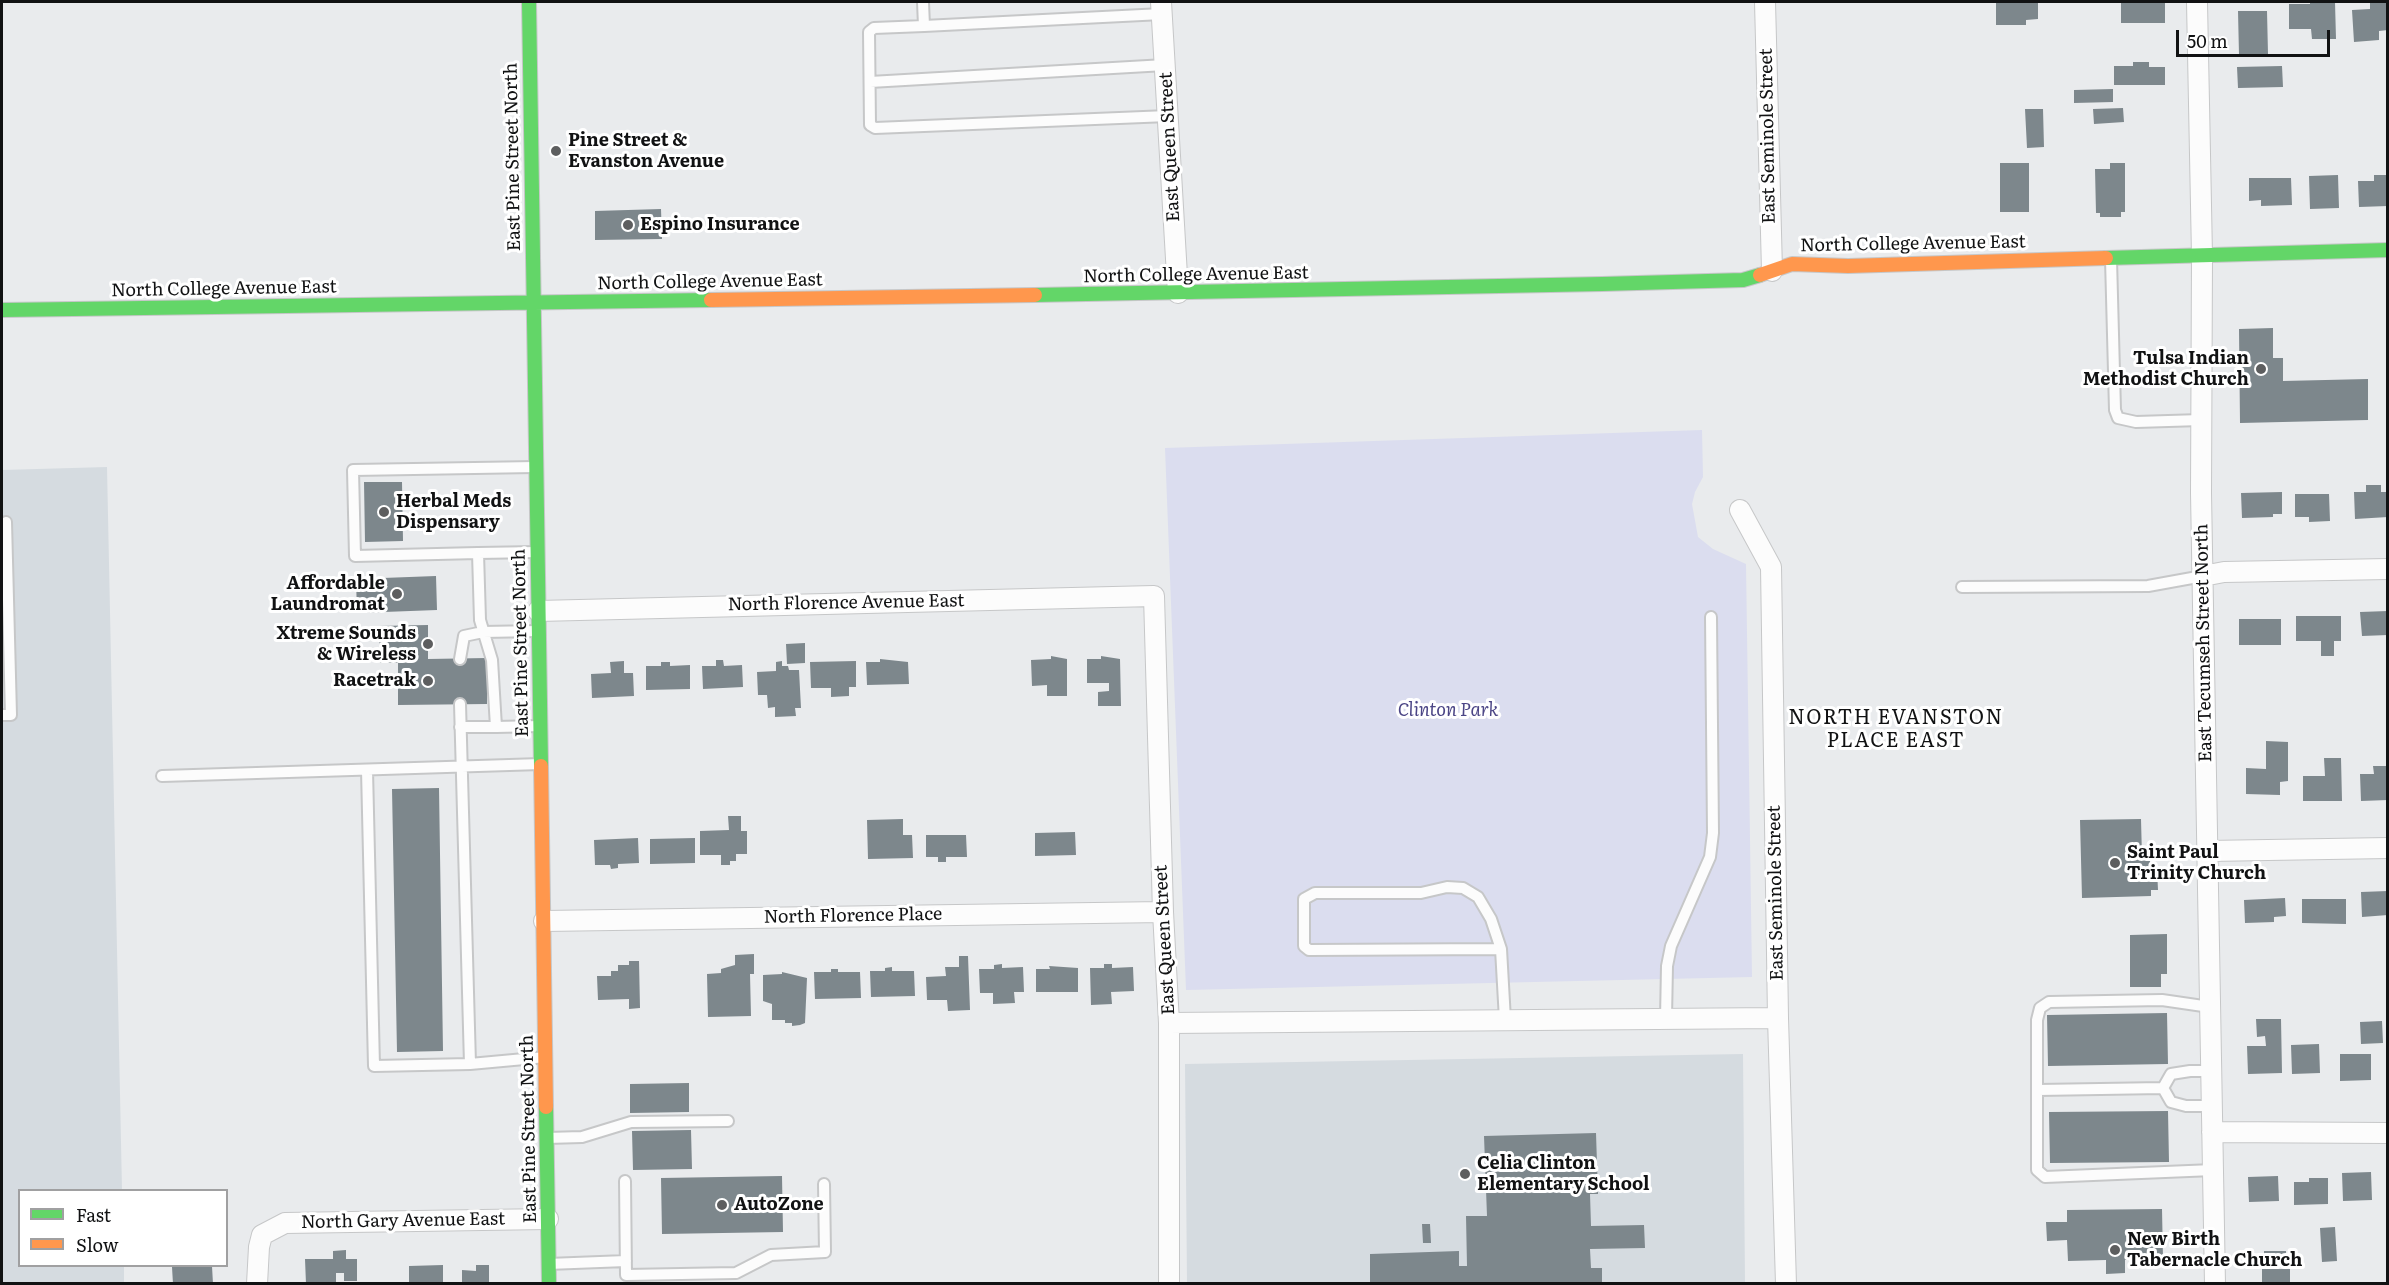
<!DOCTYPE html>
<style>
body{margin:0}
#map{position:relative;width:2389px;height:1285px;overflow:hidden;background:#e9ebed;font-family:Literata,serif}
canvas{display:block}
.frame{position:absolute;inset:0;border:3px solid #111213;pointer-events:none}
.legend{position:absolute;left:18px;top:1189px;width:210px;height:78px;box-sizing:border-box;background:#fff;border:2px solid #a0a0a1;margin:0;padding:8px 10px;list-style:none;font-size:18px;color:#111213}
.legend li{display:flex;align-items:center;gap:12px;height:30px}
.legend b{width:30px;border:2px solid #a0a0a1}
.scale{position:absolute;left:2176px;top:30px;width:154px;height:27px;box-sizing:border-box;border:3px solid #111213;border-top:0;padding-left:8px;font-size:18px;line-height:21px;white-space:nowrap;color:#111213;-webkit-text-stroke:4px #fff;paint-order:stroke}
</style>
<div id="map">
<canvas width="2389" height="1285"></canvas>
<div class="frame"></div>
<ul class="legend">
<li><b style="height:8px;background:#63d668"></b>Fast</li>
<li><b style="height:8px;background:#ff974d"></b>Slow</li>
</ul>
<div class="scale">50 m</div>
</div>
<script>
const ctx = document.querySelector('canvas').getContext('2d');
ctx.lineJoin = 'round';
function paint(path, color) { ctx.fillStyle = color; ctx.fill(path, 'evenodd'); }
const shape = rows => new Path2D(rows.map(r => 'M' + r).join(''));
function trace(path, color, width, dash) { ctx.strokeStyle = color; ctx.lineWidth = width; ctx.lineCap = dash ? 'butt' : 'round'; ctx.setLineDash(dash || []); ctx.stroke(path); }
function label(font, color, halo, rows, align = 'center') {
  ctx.font = font + ' Literata,serif'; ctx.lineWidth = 6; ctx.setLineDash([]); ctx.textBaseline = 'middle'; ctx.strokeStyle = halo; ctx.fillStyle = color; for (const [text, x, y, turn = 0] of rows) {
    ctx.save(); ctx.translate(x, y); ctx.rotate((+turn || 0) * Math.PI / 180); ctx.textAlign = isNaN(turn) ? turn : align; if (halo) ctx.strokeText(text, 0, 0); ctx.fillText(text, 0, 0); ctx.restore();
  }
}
const built = shape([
 [107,467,122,1190,20,1190,20,1266,124,1266,124,1283,2,1283,2,470],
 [1743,1054,1745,1283,1187,1283,1185,1064]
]);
const green = shape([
 [1702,430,1703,477,1695,492,1692,504,1698,537,1713,549,1746,564,1752,977,1186,990,1165,448]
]);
const building = shape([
 [1996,2,2038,2,2038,19,2026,20,2026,25,1996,25],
 [2121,2,2165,2,2165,23,2121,23],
 [2310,2,2335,2,2336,39,2312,39,2311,29,2289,29,2289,4,2310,4],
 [2370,2,2388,2,2388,30,2379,31,2379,40,2354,42,2352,10,2370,9],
 [2238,11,2267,11,2268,54,2239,55],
 [2133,62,2149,62,2149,67,2165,67,2165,85,2114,85,2114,66,2133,66],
 [2282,66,2283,87,2238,88,2237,67],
 [2113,89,2113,102,2074,103,2074,90],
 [2123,108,2124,122,2094,124,2093,109],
 [2025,109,2043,109,2044,147,2027,148],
 [2000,163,2029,163,2029,212,2000,212],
 [2110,163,2125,163,2125,212,2121,212,2121,217,2100,217,2100,213,2096,213,2095,169,2110,169],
 [2338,175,2339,208,2310,209,2309,176],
 [2374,175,2388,175,2388,206,2359,207,2358,181,2374,181],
 [2249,178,2291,178,2292,205,2261,206,2261,200,2249,201],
 [661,209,662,239,595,240,595,211],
 [2273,328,2273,358,2283,358,2283,381,2368,379,2368,420,2240,423,2239,329],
 [364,482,402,482,403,541,365,542],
 [2366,485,2381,485,2381,492,2388,492,2388,517,2355,519,2354,492,2366,492],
 [2282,492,2282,514,2273,514,2273,517,2242,518,2241,493],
 [2295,494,2329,494,2330,521,2309,522,2309,517,2295,517],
 [436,576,437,610,357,613,356,579],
 [2388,611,2388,635,2362,636,2360,612],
 [2296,616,2341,616,2341,641,2334,641,2334,656,2321,656,2321,641,2296,641],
 [2239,619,2281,619,2281,645,2239,645],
 [428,625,428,659,487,658,487,704,398,705,398,663,380,663,379,626],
 [805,643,805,663,787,664,786,644],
 [1051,656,1067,659,1067,696,1047,696,1047,685,1032,686,1031,660,1051,659],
 [1101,656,1120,659,1121,706,1098,706,1098,692,1109,691,1109,683,1087,683,1087,659,1101,659],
 [880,659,908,662,909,684,867,685,866,662,880,662],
 [716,660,723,660,724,666,742,665,743,687,703,689,702,666,716,666],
 [624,661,624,673,633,673,634,696,592,698,591,674,611,673,610,662],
 [782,661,782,666,788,666,789,670,799,670,801,708,795,708,796,716,775,717,775,707,768,708,767,695,758,695,757,672,776,671,776,662],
 [856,661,856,687,849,687,849,696,831,697,831,688,811,688,810,662],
 [661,662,670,662,670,666,690,665,690,689,646,690,646,666,661,666],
 [2266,741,2288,742,2288,781,2280,782,2280,795,2246,794,2246,768,2266,769],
 [2324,758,2341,758,2342,801,2303,801,2303,776,2325,776],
 [2373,766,2388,766,2388,800,2361,801,2360,774,2374,774],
 [439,788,443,1051,397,1052,392,789],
 [728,816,741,816,741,831,747,831,747,854,736,854,736,861,730,861,730,865,721,865,721,855,700,855,700,831,729,830],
 [903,819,903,835,912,835,913,858,868,859,867,820],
 [2141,819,2142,857,2150,857,2150,869,2157,869,2158,890,2151,890,2151,896,2082,898,2080,820],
 [1075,832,1076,855,1035,856,1035,833],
 [926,835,966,835,967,857,946,857,946,862,938,862,938,857,926,857],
 [638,838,639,863,618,864,618,868,611,869,610,865,595,865,594,840],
 [695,838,695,863,650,864,650,839],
 [2388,891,2388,915,2362,917,2361,892],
 [2285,898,2286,916,2274,917,2274,922,2245,923,2244,900],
 [2302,899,2346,899,2346,924,2302,923],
 [2167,934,2167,974,2161,974,2161,987,2130,987,2130,935],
 [754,954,754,974,750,974,751,1016,708,1017,707,974,721,973,721,969,735,965,735,955],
 [959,956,968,956,970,1010,948,1011,947,1000,927,1000,926,977,946,976,945,967,959,967],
 [629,961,639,961,640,1008,629,1009,629,999,598,1000,597,976,611,976,611,971,618,971,618,965,629,965],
 [1002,964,1002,968,1023,967,1024,992,1014,992,1015,1003,993,1004,993,993,980,993,979,969,994,969,994,965],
 [1104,964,1112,964,1112,968,1133,967,1134,991,1111,992,1112,1004,1091,1005,1090,968,1104,968],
 [1049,966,1078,968,1078,992,1036,992,1036,969,1050,969],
 [892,967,892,971,914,971,915,996,871,997,870,971,885,971,885,968],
 [831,969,838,969,838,972,860,972,861,998,815,999,814,972,831,972],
 [782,972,807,978,805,1023,800,1025,792,1026,792,1023,785,1023,785,1020,772,1020,772,1004,763,1001,763,975,782,974],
 [2167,1013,2168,1064,2048,1066,2047,1015],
 [2256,1019,2281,1019,2282,1073,2248,1074,2247,1046,2266,1046,2265,1036,2257,1037],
 [2382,1021,2383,1043,2361,1044,2360,1022],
 [2319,1044,2320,1073,2292,1074,2291,1045],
 [2340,1054,2371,1054,2371,1080,2340,1081],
 [689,1083,689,1112,630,1113,630,1084],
 [2168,1111,2169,1162,2050,1163,2049,1112],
 [691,1130,692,1169,633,1170,632,1131],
 [1596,1133,1598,1194,1590,1194,1591,1226,1644,1225,1645,1248,1590,1249,1591,1268,1602,1268,1602,1284,1370,1284,1370,1254,1459,1251,1459,1266,1467,1266,1466,1216,1487,1216,1484,1136],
 [2371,1172,2372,1200,2343,1201,2342,1173],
 [782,1176,783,1232,662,1234,661,1178],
 [2278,1176,2279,1201,2249,1202,2248,1177],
 [2309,1178,2328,1178,2328,1204,2294,1205,2294,1182,2309,1182],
 [2162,1209,2163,1259,2125,1260,2125,1273,2106,1274,2106,1260,2068,1261,2067,1240,2047,1241,2046,1222,2067,1222,2067,1210],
 [1422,1224,1430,1224,1431,1243,1423,1243],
 [2335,1227,2337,1261,2322,1262,2320,1228],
 [346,1250,346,1259,357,1259,357,1281,344,1281,344,1273,336,1273,336,1284,306,1284,305,1259,333,1259,333,1251],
 [2264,1251,2286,1251,2286,1263,2264,1263],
 [443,1265,443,1284,409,1284,409,1266],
 [476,1265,489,1265,489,1284,462,1284,462,1270,476,1271],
 [189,1266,212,1266,213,1284,173,1284,172,1267],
 [2262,1269,2290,1269,2290,1284,2262,1284]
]);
const lane = shape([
 [923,2,924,26,874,28,869,32,870,125,875,128,1168,116],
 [924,26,1162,14],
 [870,82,1165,65],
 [2111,259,2115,410,2118,418,2136,422,2201,420],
 [537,552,478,553,480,620,492,660,496,727,540,726],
 [478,553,355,556,353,470,535,467],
 [1962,587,2148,586,2203,576],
 [460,659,464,636,483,632,538,631],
 [460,704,470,1064,546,1057],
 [2,715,11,715,6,522],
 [460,727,496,727],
 [367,770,374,1066,470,1064],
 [162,776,541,764],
 [1501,949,1309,950,1304,946,1304,899,1315,893,1421,893,1447,887,1463,888,1478,897,1491,919,1501,949,1505,1020],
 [2210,1007,2162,1000,2049,1002,2040,1008,2037,1020,2037,1170,2045,1177,2213,1170],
 [1666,1018,1667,966,1671,946,1710,857,1713,833,1711,617],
 [2163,1088,2171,1102,2186,1106,2212,1106],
 [2163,1088,2171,1074,2190,1071,2211,1071],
 [2038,1090,2163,1088],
 [547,1138,582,1137,631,1122,728,1121],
 [625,1181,626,1275,736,1273,771,1255,825,1252,824,1184],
 [548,1264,626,1261]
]);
const street = shape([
 [1161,2,1178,293],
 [1765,2,1772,271],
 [2197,2,2202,256,2201,493,2215,1284],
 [1740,510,1771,567,1778,1018,1786,1284],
 [2203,576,2224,572,2388,569],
 [538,611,1154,596,1163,912,1169,1023,1169,1284],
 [2208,851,2388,848],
 [544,921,1163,912],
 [1169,1023,1778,1018],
 [2212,1132,2388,1133],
 [257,1284,259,1247,262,1235,285,1223,548,1219]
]);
const fast = shape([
 [529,2,541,766],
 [2106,258,2388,250],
 [1035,295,1602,284,1743,280,1760,275],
 [2,310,711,300],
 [546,1107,549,1284]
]);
const slow = shape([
 [1760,275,1792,264,1848,266,2106,258],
 [711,300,1035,295],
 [541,766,546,1107]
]);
const markers = [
 [556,151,6,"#5d5e5f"],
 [628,225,6,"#5d5e5f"],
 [2261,369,6,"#5d5e5f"],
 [384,512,6,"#5d5e5f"],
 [397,594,6,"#5d5e5f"],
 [428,644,6,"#5d5e5f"],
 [428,681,6,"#5d5e5f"],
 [2115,863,6,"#5d5e5f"],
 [1465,1174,6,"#5d5e5f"],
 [722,1205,6,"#5d5e5f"],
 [2115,1250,6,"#5d5e5f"]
];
const streetNames = [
 ["East Seminole Street",1768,136,-91],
 ["East Queen Street",1170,147,-93],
 ["East Pine Street North",513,157,-91],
 ["North College Avenue East",1913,244,-1],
 ["North College Avenue East",1196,275,-1],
 ["North College Avenue East",710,282,-1],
 ["North College Avenue East",224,289,-1],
 ["North Florence Avenue East",846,603,-1],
 ["East Pine Street North",521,643,-91],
 ["East Tecumseh Street North",2204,643,-91],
 ["East Seminole Street",1776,893,-91],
 ["North Florence Place",853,916,-1],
 ["East Queen Street",1165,940,-93],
 ["East Pine Street North",529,1129,-91],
 ["North Gary Avenue East",403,1221,-1]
];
const poiNames = [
 ["Pine Street &",568,141],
 ["Evanston Avenue",568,162],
 ["Espino Insurance",640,225],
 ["Tulsa Indian",2249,359,"right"],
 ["Methodist Church",2249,380,"right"],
 ["Herbal Meds",396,502],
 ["Dispensary",396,523],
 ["Affordable",385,584,"right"],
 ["Laundromat",385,605,"right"],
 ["Xtreme Sounds",416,634,"right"],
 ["& Wireless",416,655,"right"],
 ["Racetrak",416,681,"right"],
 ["Saint Paul",2127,853],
 ["Trinity Church",2127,874],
 ["Celia Clinton",1477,1164],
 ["Elementary School",1477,1185],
 ["AutoZone",734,1205],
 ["New Birth",2127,1240],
 ["Tabernacle Church",2127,1261]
];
const parkNames = [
 ["Clinton Park",1448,711]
];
const neighbourhoodNames = [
 ["NORTH EVANSTON",1896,718],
 ["PLACE EAST",1896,741]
];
paint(built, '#d5dbe0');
paint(green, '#dbddef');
paint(building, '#7d878c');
trace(lane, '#c6c7c8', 14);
trace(street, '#c6c7c8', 22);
trace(fast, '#c6c7c8', 16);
trace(slow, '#c6c7c8', 16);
trace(lane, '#fcfcfc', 10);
trace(street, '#fcfcfc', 20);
trace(fast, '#63d668', 14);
trace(slow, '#ff974d', 14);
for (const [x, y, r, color] of markers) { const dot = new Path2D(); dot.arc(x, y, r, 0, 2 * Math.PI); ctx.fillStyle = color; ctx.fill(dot); trace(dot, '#fff', 2); }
label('18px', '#111213', '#fff', streetNames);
label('bold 18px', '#111213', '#fff', poiNames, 'left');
label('italic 18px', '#4c4686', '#fff', parkNames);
ctx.letterSpacing = '1.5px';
label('20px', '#111213', '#fff', neighbourhoodNames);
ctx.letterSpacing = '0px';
</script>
